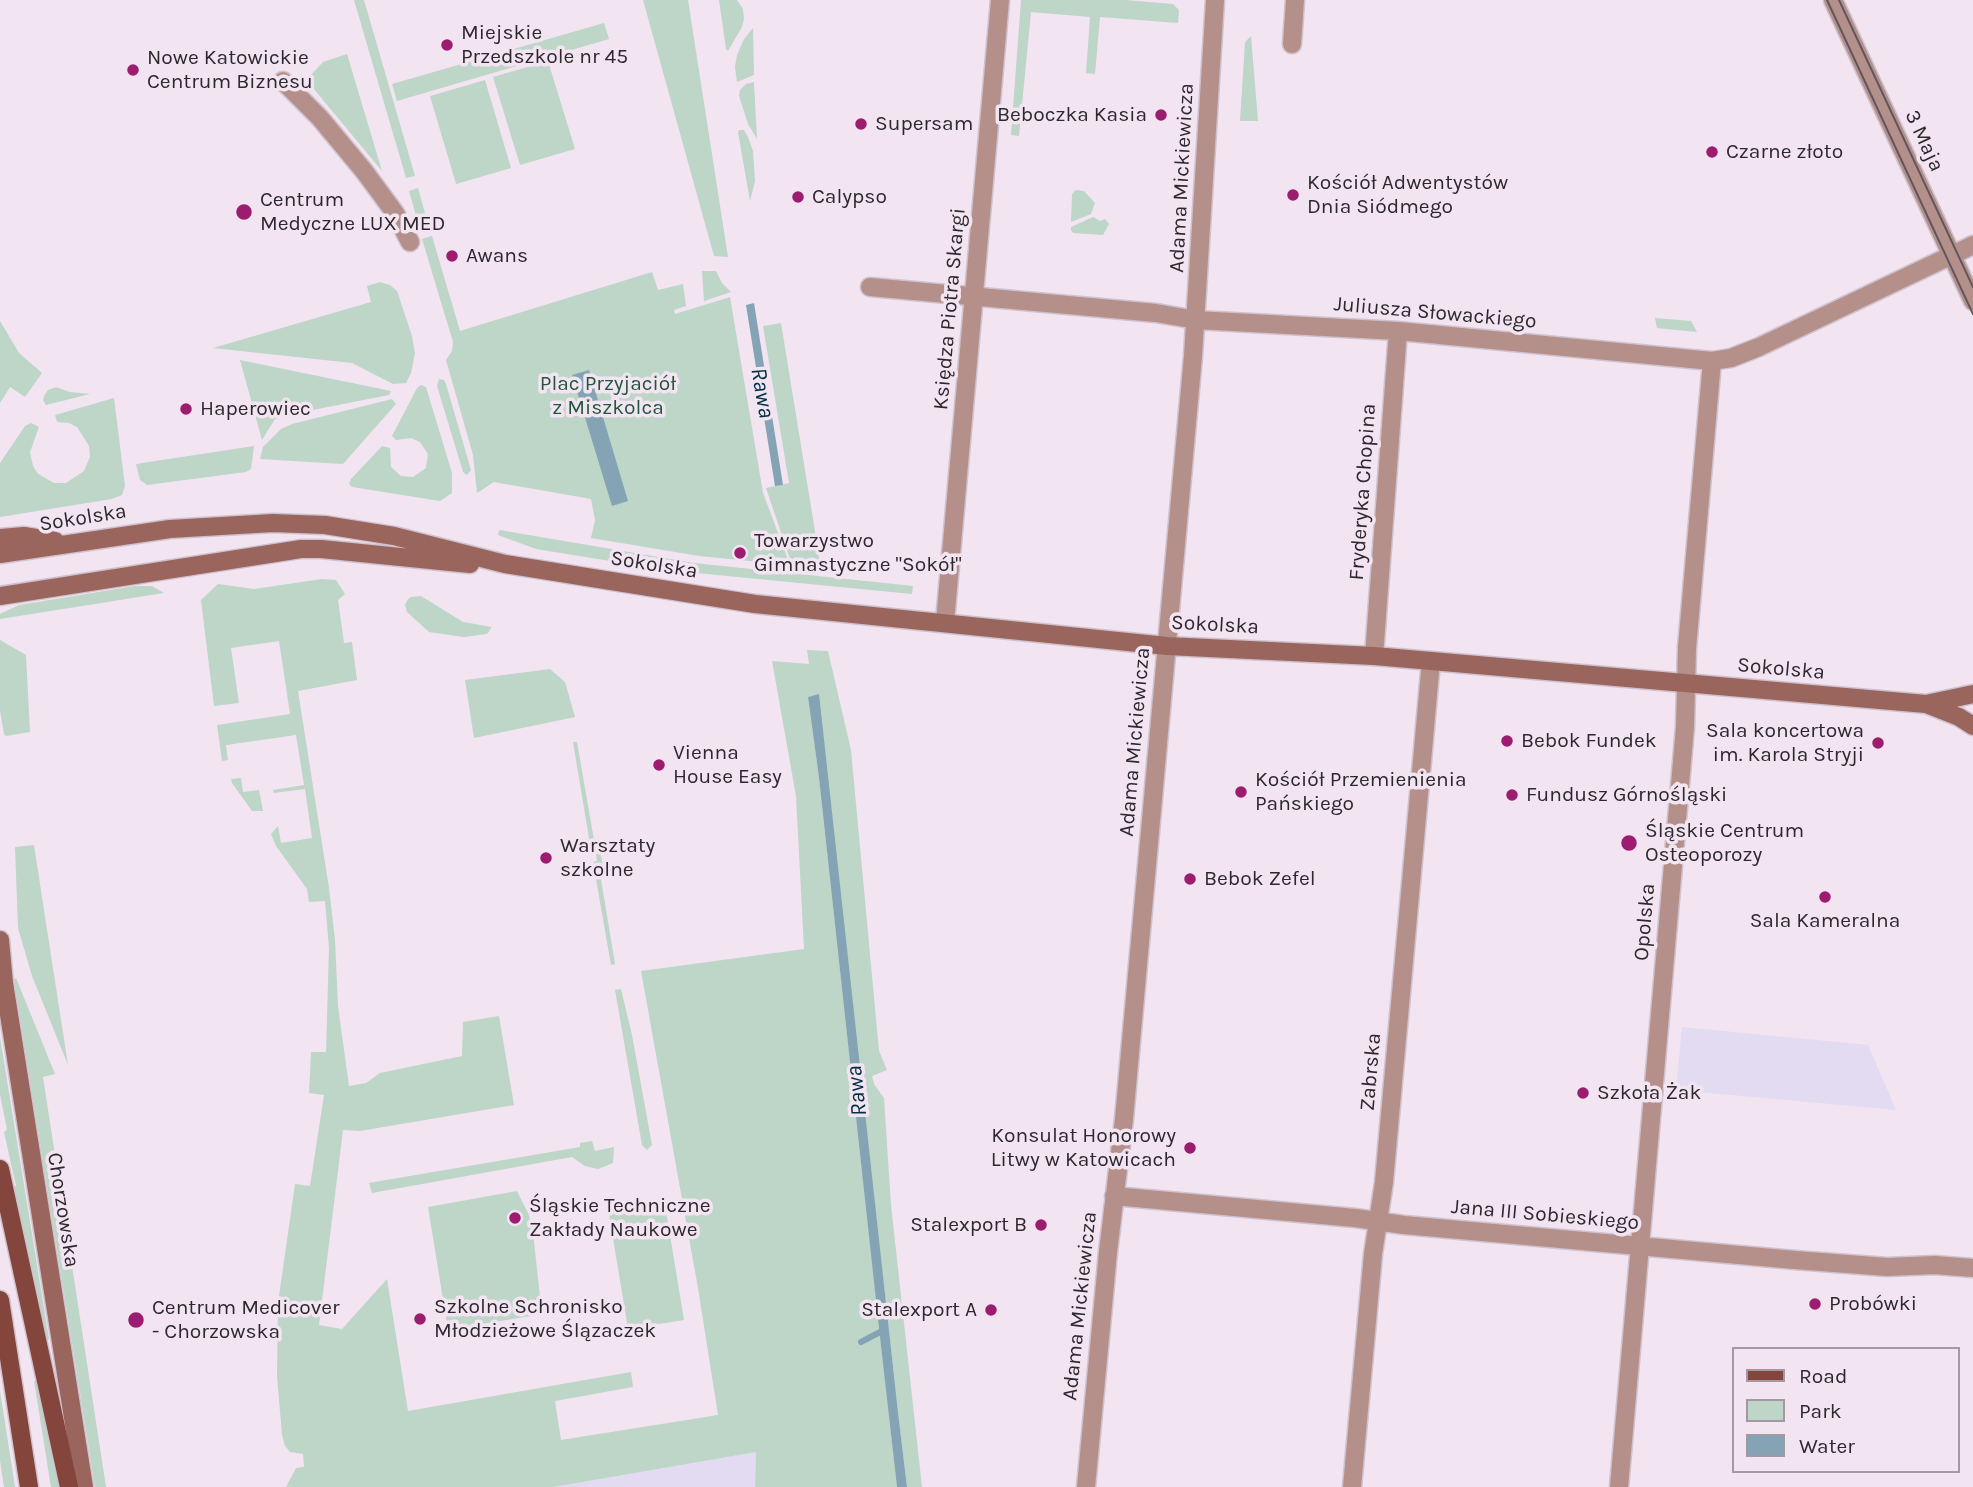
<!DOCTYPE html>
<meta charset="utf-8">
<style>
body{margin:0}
#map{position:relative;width:1973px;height:1487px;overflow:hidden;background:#f2e4f1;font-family:Karla,sans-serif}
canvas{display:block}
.legend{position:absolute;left:1732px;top:1347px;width:228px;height:126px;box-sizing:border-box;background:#f2e4f1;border:2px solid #a399a2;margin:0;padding:9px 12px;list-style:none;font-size:21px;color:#2d282c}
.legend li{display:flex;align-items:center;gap:14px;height:35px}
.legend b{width:35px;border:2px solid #a399a2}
</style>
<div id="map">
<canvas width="1973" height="1487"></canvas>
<ul class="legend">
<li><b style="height:9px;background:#84453d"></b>Road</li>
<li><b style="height:19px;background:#bdd6c7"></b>Park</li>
<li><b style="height:19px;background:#84a4b5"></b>Water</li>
</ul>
</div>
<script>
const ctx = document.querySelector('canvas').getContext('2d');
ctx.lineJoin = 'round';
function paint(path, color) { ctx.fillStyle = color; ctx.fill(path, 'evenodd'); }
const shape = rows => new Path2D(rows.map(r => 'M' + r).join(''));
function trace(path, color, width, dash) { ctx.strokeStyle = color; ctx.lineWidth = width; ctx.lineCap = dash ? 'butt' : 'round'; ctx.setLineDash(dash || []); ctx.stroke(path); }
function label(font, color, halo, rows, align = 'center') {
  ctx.font = font + ' Karla,sans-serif'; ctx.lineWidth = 7; ctx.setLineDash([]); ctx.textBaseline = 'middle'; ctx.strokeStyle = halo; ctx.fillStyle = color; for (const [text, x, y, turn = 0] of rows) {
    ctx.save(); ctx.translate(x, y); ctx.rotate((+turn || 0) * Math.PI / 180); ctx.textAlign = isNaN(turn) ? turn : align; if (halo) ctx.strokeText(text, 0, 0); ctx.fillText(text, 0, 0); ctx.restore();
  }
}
const industrial = shape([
 [1682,1027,1868,1045,1896,1110,1676,1090],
 [756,1452,755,1487,543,1487]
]);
const green = shape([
 [354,0,364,0,415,176,406,178],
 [643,0,688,0,728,257,714,256],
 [719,0,737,0,743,9,744,19,742,27,728,51,726,49],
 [1021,0,1125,0,1173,4,1179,10,1178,23,1100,17,1095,74,1086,73,1090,17,1031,12,1019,136,1011,135],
 [604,23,609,39,397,101,392,84],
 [753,28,754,75,737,82,735,67,737,55,744,39],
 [1251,36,1258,121,1240,121,1245,42],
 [347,54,382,171,308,82,310,76,323,62],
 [548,61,575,149,520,165,493,77],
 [485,80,511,168,456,184,430,96],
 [754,82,757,139,748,124,739,96,740,90,746,84],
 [739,130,744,130,748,137,753,151,755,181,750,201,738,132],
 [418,188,428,224,419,226,409,191],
 [1076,190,1084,191,1095,203,1091,214,1071,222,1072,194],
 [1093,217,1100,221,1105,219,1109,224,1103,235,1073,233,1071,230,1071,227],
 [432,236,460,331,652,272,658,290,683,284,686,306,674,310,675,314,730,297,763,493,790,565,699,556,591,538,595,520,591,499,494,482,477,493,473,455,446,360,452,351,453,342,422,239],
 [702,271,716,271,722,283,731,292,704,301],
 [380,282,390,285,397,291,412,336,415,353,411,373,406,383,393,384,352,363,213,348,371,302,367,286],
 [1655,318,1691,321,1697,332,1657,328],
 [0,321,19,353,42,373,25,397,10,387,0,403],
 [781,323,821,568,792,565,766,488,789,483,763,326],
 [240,360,391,391,389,395,287,415,275,419,262,440],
 [439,379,444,380,446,384,471,470,467,475,463,472,437,386],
 [421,385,426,387,452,473,452,493,440,501,352,487,349,484,351,479,382,446,390,448,391,467,401,476,413,477,426,468,428,454,420,442,411,438,396,440,392,436,417,388],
 [56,387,70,392,90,394,46,405,43,400,44,396,48,390],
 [114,398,125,486,122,495,112,499,0,517,0,463,25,426,31,423,39,427,30,452,33,466,38,474,54,483,66,483,84,471,90,457,89,446,77,427,69,423,57,422,55,415],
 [392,399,396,404,343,464,260,459,263,447,281,429,292,424],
 [254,446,251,469,246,472,147,485,140,480,136,464],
 [499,530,694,563,913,586,912,594,666,570,536,549,498,535],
 [322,579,336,580,345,594,338,600,344,643,352,642,357,680,298,691,329,888,335,940,338,1006,349,1086,366,1083,380,1073,462,1056,463,1022,499,1016,514,1105,360,1131,343,1130,319,1325,342,1329,387,1279,408,1411,631,1372,633,1387,555,1401,561,1440,718,1415,698,1288,641,971,804,949,796,796,772,661,809,664,807,650,828,651,851,750,879,1051,887,1070,872,1076,874,1084,884,1098,891,1205,922,1487,907,1487,898,1412,818,695,808,697,819,778,897,1487,755,1487,756,1452,553,1487,286,1487,296,1468,304,1467,303,1454,290,1452,285,1446,282,1435,277,1376,278,1303,295,1184,310,1186,324,1095,309,1093,311,1052,326,1052,329,948,325,901,309,902,307,889,276,846,271,834,278,826,281,843,312,838,305,789,274,793,273,790,304,785,296,735,226,745,228,760,222,761,217,725,290,714,279,641,231,648,239,703,214,706,201,600,218,584,254,589],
 [135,586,152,586,164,593,0,619,0,614,19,605],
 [421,596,463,622,492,627,487,634,464,637,429,632,407,612,405,605,408,599,411,597],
 [0,640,26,655,30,732,6,736,4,734,0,711],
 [550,669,565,682,575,717,474,738,465,680],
 [573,742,577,742,594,840,598,839,603,866,599,867,615,964,611,965,593,862,597,861,596,855,594,844,590,844],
 [241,778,243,792,259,790,263,811,252,811,232,783,231,779],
 [34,845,46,923,68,1065,32,976,18,928,15,847],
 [16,978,55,1074,43,1077,106,1487,95,1487,14,980],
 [621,989,632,1035,652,1145,647,1150,642,1145,615,990],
 [0,1037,49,1339,46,1342,11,1187,16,1186,4,1132,7,1130,0,1094],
 [592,1141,595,1151,614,1147,613,1163,598,1169,585,1166,572,1157,372,1193,369,1183,580,1147,580,1143],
 [517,1191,529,1215,533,1233,542,1314,448,1330,428,1207],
 [665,1205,684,1320,628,1329,609,1214],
 [34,1381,37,1381,60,1487,51,1487],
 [0,1388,0,1391,15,1487,4,1487,0,1460]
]);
const water = shape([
 [754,303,783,485,775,486,746,305],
 [589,370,628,501,612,506,572,375],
 [819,694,898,1412,907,1487,897,1487,881,1346,819,778,808,697]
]);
const stream = shape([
 [861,1342,884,1330]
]);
const street = shape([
 [1833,0,1973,301],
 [1292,44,1295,0],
 [283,81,320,118,364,171,395,213,410,242],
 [870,287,1156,313,1196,320,1398,331,1712,361,1731,358,1759,347,1973,245],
 [945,622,1000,0],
 [1374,656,1398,331],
 [1114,1196,1355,1218,1404,1225,1795,1260,1887,1267,1935,1265,1973,1268],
 [1086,1487,1108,1252,1124,1119,1193,356,1215,0],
 [1352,1487,1373,1254,1384,1182,1431,661],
 [1619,1487,1685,727,1687,648,1712,361]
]);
const secondary = shape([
 [0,538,24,536,55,541],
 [0,554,170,529,273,523,325,525,394,536,505,564,755,604,1167,646,1374,656,1926,704,1959,717,1973,726],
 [0,596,301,549,321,549,470,564],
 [1926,704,1973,694],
 [0,940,4,983,84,1487]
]);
const primary = shape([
 [0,1169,69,1487],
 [0,1300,29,1487]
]);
const tram = shape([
 [1827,0,1973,314],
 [1839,0,1973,287]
]);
const markers = [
 [447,45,7,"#9c1c70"],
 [133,70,7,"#9c1c70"],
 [1161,115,7,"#9c1c70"],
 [861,124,7,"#9c1c70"],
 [1712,152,7,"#9c1c70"],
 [1293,195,7,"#9c1c70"],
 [798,197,7,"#9c1c70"],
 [244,212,9,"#9c1c70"],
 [452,256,7,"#9c1c70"],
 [186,409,7,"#9c1c70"],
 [740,553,7,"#9c1c70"],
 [1507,741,7,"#9c1c70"],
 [1878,743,7,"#9c1c70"],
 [659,765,7,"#9c1c70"],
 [1241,792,7,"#9c1c70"],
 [1512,795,7,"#9c1c70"],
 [1629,843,9,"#9c1c70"],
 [546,858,7,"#9c1c70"],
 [1190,879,7,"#9c1c70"],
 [1825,897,7,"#9c1c70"],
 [1583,1093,7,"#9c1c70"],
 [1190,1148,7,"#9c1c70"],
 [515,1218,7,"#9c1c70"],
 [1041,1225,7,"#9c1c70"],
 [1815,1304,7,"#9c1c70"],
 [991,1310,7,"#9c1c70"],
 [420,1319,7,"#9c1c70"],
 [136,1320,9,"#9c1c70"]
];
const poiNames = [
 ["Miejskie",461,33],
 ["Przedszkole nr 45",461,57],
 ["Nowe Katowickie",147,58],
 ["Centrum Biznesu",147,82],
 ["Beboczka Kasia",1147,115,"right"],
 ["Supersam",875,124],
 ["Czarne złoto",1726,152],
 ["Kościół Adwentystów",1307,183],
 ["Dnia Siódmego",1307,207],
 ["Calypso",812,197],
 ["Centrum",260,200],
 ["Medyczne LUX MED",260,224],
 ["Awans",466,256],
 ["Haperowiec",200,409],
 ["Towarzystwo",754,541],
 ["Gimnastyczne \"Sokół\"",754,565],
 ["Sala koncertowa",1864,731,"right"],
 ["im. Karola Stryji",1864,755,"right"],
 ["Bebok Fundek",1521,741],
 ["Vienna",673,753],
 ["House Easy",673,777],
 ["Kościół Przemienienia",1255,780],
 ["Pańskiego",1255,804],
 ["Fundusz Górnośląski",1526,795],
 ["Śląskie Centrum",1645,831],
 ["Osteoporozy",1645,855],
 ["Warsztaty",560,846],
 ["szkolne",560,870],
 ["Bebok Zefel",1204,879],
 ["Sala Kameralna",1825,921,"center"],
 ["Szkoła Żak",1597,1093],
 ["Konsulat Honorowy",1176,1136,"right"],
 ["Litwy w Katowicach",1176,1160,"right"],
 ["Śląskie Techniczne",529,1206],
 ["Zakłady Naukowe",529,1230],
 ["Stalexport B",1027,1225,"right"],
 ["Probówki",1829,1304],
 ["Szkolne Schronisko",434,1307],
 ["Młodzieżowe Ślązaczek",434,1331],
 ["Centrum Medicover",152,1308],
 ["- Chorzowska",152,1332],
 ["Stalexport A",977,1310,"right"]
];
const streetNames = [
 ["3 Maja",1924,141,65],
 ["Adama Mickiewicza",1182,178,-87],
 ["Księdza Piotra Skargi",950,309,-85],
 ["Juliusza Słowackiego",1435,313,5],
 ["Fryderyka Chopina",1363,492,-86],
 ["Sokolska",83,518,-9],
 ["Sokolska",654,565,9],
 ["Sokolska",1215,625,3],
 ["Sokolska",1781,669,5],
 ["Adama Mickiewicza",1135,742,-85],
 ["Opolska",1645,922,-85],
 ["Zabrska",1371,1072,-85],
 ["Chorzowska",63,1210,81],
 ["Jana III Sobieskiego",1545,1215,5],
 ["Adama Mickiewicza",1080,1306,-84]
];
const parkNames = [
 ["Plac Przyjaciół",608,384],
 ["z Miszkolca",608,408]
];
const waterNames = [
 ["Rawa",762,393,80],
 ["Rawa",857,1091,-96]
];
paint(industrial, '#e3dbf1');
paint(green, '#bdd6c7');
paint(water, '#84a4b5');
trace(stream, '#84a4b5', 6);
trace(street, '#cfc2ce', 21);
trace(secondary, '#cfc2ce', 21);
trace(primary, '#cfc2ce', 21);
trace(street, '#b5908a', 18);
trace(secondary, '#9a655d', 18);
trace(primary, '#84453d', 18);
trace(tram, '#5f575e', 2);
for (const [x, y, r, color] of markers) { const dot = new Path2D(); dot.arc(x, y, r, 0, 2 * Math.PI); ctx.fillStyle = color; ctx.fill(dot); trace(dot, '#f2e4f1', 2.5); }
label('21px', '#2d282c', '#f2e4f1', poiNames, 'left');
label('21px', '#2d282c', '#f2e4f1', streetNames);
label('21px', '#22573c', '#f2e4f1', parkNames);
label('italic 23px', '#013044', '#f2e4f1', waterNames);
</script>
